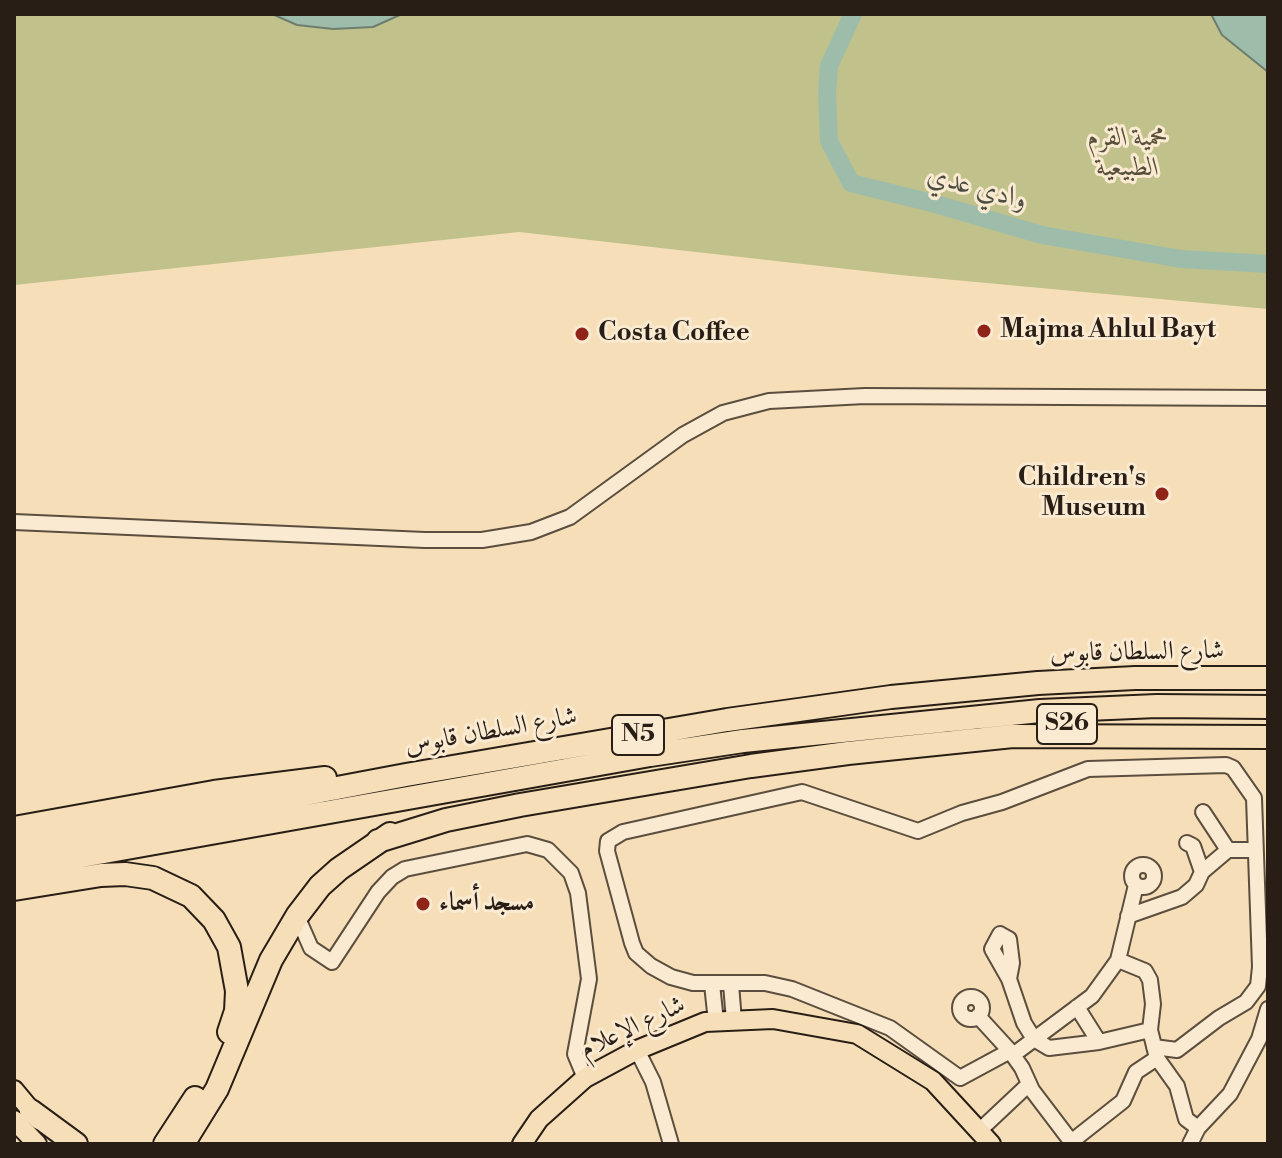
<!DOCTYPE html>
<meta charset="utf-8">
<style>
body{margin:0}
#map{position:relative;width:1282px;height:1158px;overflow:hidden;background:#f6dfb8;font-family:"Libre Bodoni",serif}
canvas{display:block}
.frame{position:absolute;inset:0;border:16px solid #291e16;pointer-events:none}
</style>
<div id="map">
<canvas width="1282" height="1158"></canvas>
<div class="frame"></div>
</div>
<script>
const ctx = document.querySelector('canvas').getContext('2d');
ctx.lineJoin = 'round';
function paint(path, color) { ctx.fillStyle = color; ctx.fill(path, 'evenodd'); }
const shape = rows => new Path2D(rows.map(r => 'M' + r).join(''));
function trace(path, color, width, dash) { ctx.strokeStyle = color; ctx.lineWidth = width; ctx.lineCap = dash ? 'butt' : 'round'; ctx.setLineDash(dash || []); ctx.stroke(path); }
function label(font, color, halo, rows, align = 'center') {
  ctx.font = font + ' "Libre Bodoni",Amiri,serif'; ctx.lineWidth = 6; ctx.setLineDash([]); ctx.textBaseline = 'middle'; ctx.strokeStyle = halo; ctx.fillStyle = color; for (const [text, x, y, turn = 0] of rows) {
    ctx.save(); ctx.translate(x, y); ctx.rotate((+turn || 0) * Math.PI / 180); ctx.textAlign = isNaN(turn) ? turn : align; if (halo) ctx.strokeText(text, 0, 0); ctx.fillText(text, 0, 0); ctx.restore();
  }
}
const green = shape([
 [14,14,1268,14,1268,309,900,275,519,232,14,285]
]);
const water = shape([
 [272,14,402,14,373,27,333,29,297,25,272,14],
 [1211,14,1268,14,1268,72,1222,35,1211,14]
]);
const river = shape([
 [853,14,829,66,827,93,829,141,851,183,932,203,1042,235,1181,259,1268,264]
]);
const minor = shape([
 [14,522,425,540,482,540,531,532,570,517,683,435,723,413,769,401,865,396,1268,398],
 [1203,812,1228,850],
 [1187,843,1193,846,1202,872],
 '1132 876a11 11 0 1 1 22 0a11 11 0 1 1-22 0Z',
 [297,916,311,948,332,962,378,892,392,877,405,869,527,844,548,850,571,873,578,893,589,979,575,1054,585,1078],
 [1128,916,1182,897,1196,885,1202,872,1228,850,1255,850],
 [1118,960,1145,971,1150,980,1153,1004,1150,1030,1157,1058,1177,1086,1186,1119,1198,1128],
 [1009,979,992,949,1000,934,1009,939,1012,963,1009,979,1024,1023,1034,1039,1049,1048,1099,1042,1150,1030],
 [712,984,716,1022],
 [731,984,734,1021],
 '960 1008a11 11 0 1 1 22 0a11 11 0 1 1-22 0Z',
 [1077,1007,1099,1042],
 [978,1016,1010,1051,1022,1068,1032,1090,1073,1144],
 [637,1050,653,1082,671,1144],
 [1010,1051,960,1078,890,1028,792,989,765,983,693,983,671,977,651,966,636,953,632,943,607,851,608,841,623,832,802,792,918,831,962,813,1002,802,1088,769,1226,765,1233,768,1254,798,1260,967,1258,986,1246,1002,1219,1018,1177,1050,1154,1047],
 [1013,1055,1092,996,1118,960,1136,885],
 [979,1131,1029,1084],
 [1071,1142,1123,1101,1136,1072,1157,1058],
 [1190,1144,1198,1128,1230,1094,1259,1039,1268,1009]
]);
const major = shape([
 [14,1090,39,1120],
 [14,1120,37,1144],
 [522,1144,539,1119,585,1078,637,1050,705,1022,773,1019,857,1034,933,1081,991,1144]
]);
const highway = shape([
 [14,828,214,792,325,778],
 [378,841,446,820,520,805,751,766,848,753,1013,736,1268,737],
 [14,849,406,775,727,720,891,697,1038,683,1135,678,1268,678],
 [14,868,650,755,743,741,1040,711,1157,706,1268,707],
 [14,889,101,875,125,874,153,878,191,896,214,920,229,947,237,991,236,1011,229,1032],
 [31,1111,76,1144],
 [165,1144,195,1098],
 [183,1144,217,1089,271,960,297,916,320,886,339,869,390,834]
]);
const markers = [
 [984,331,8,"#8f2418"],
 [582,334,8,"#8f2418"],
 [1162,494,8,"#8f2418"],
 [423,904,8,"#8f2418"]
];
const shields = [
 [1067,724,60],
 [638,735,52]
];
const shieldNames = [
 ["S26",1067,724],
 ["N5",638,735]
];
const parkNames = [
 ["محمية القرم",1128,139],
 ["الطبيعية",1128,169]
];
const poiNames = [
 ["Majma Ahlul Bayt",1000,331],
 ["Costa Coffee",598,334],
 ["Children's",1146,479,"right"],
 ["Museum",1146,509,"right"],
 ["مسجد أسماء",439,904]
];
const streetNames = [
 ["شارع السلطان قابوس",1137,653,-1],
 ["شارع السلطان قابوس",491,732,-10],
 ["شارع الإعلام",633,1028,-25]
];
const waterNames = [
 ["وادي عدي",977,189,15]
];
paint(green, '#c1c18b');
paint(water, '#9dbdaa');
trace(water, '#6f7d6f', 2);
trace(river, '#9dbdaa', 18);
trace(minor, '#5c4e3e', 18);
trace(major, '#291e16', 22);
trace(highway, '#291e16', 26);
trace(minor, '#f9ead1', 14);
trace(major, '#f6dfb8', 18);
trace(highway, '#f6dfb8', 22);
for (const [x, y, r, color] of markers) { const dot = new Path2D(); dot.arc(x, y, r, 0, 2 * Math.PI); ctx.fillStyle = color; ctx.fill(dot); trace(dot, '#f9ead1', 3); }
for (const [x, y, w] of shields) { const box = new Path2D(); box.roundRect(x - w / 2, y - 20, w, 40, 6); ctx.fillStyle = '#f9ead1'; ctx.fill(box); trace(box, '#291e16', 2); }
label('bold 24px', '#291e16', null, shieldNames);
label('italic 26px', '#574f39', '#f9ead1', parkNames);
label('bold 26px', '#291e16', '#f9ead1', poiNames, 'left');
label('26px', '#291e16', '#f9ead1', streetNames);
label('italic 28px', '#4c4e42', '#f9ead1', waterNames);
</script>
